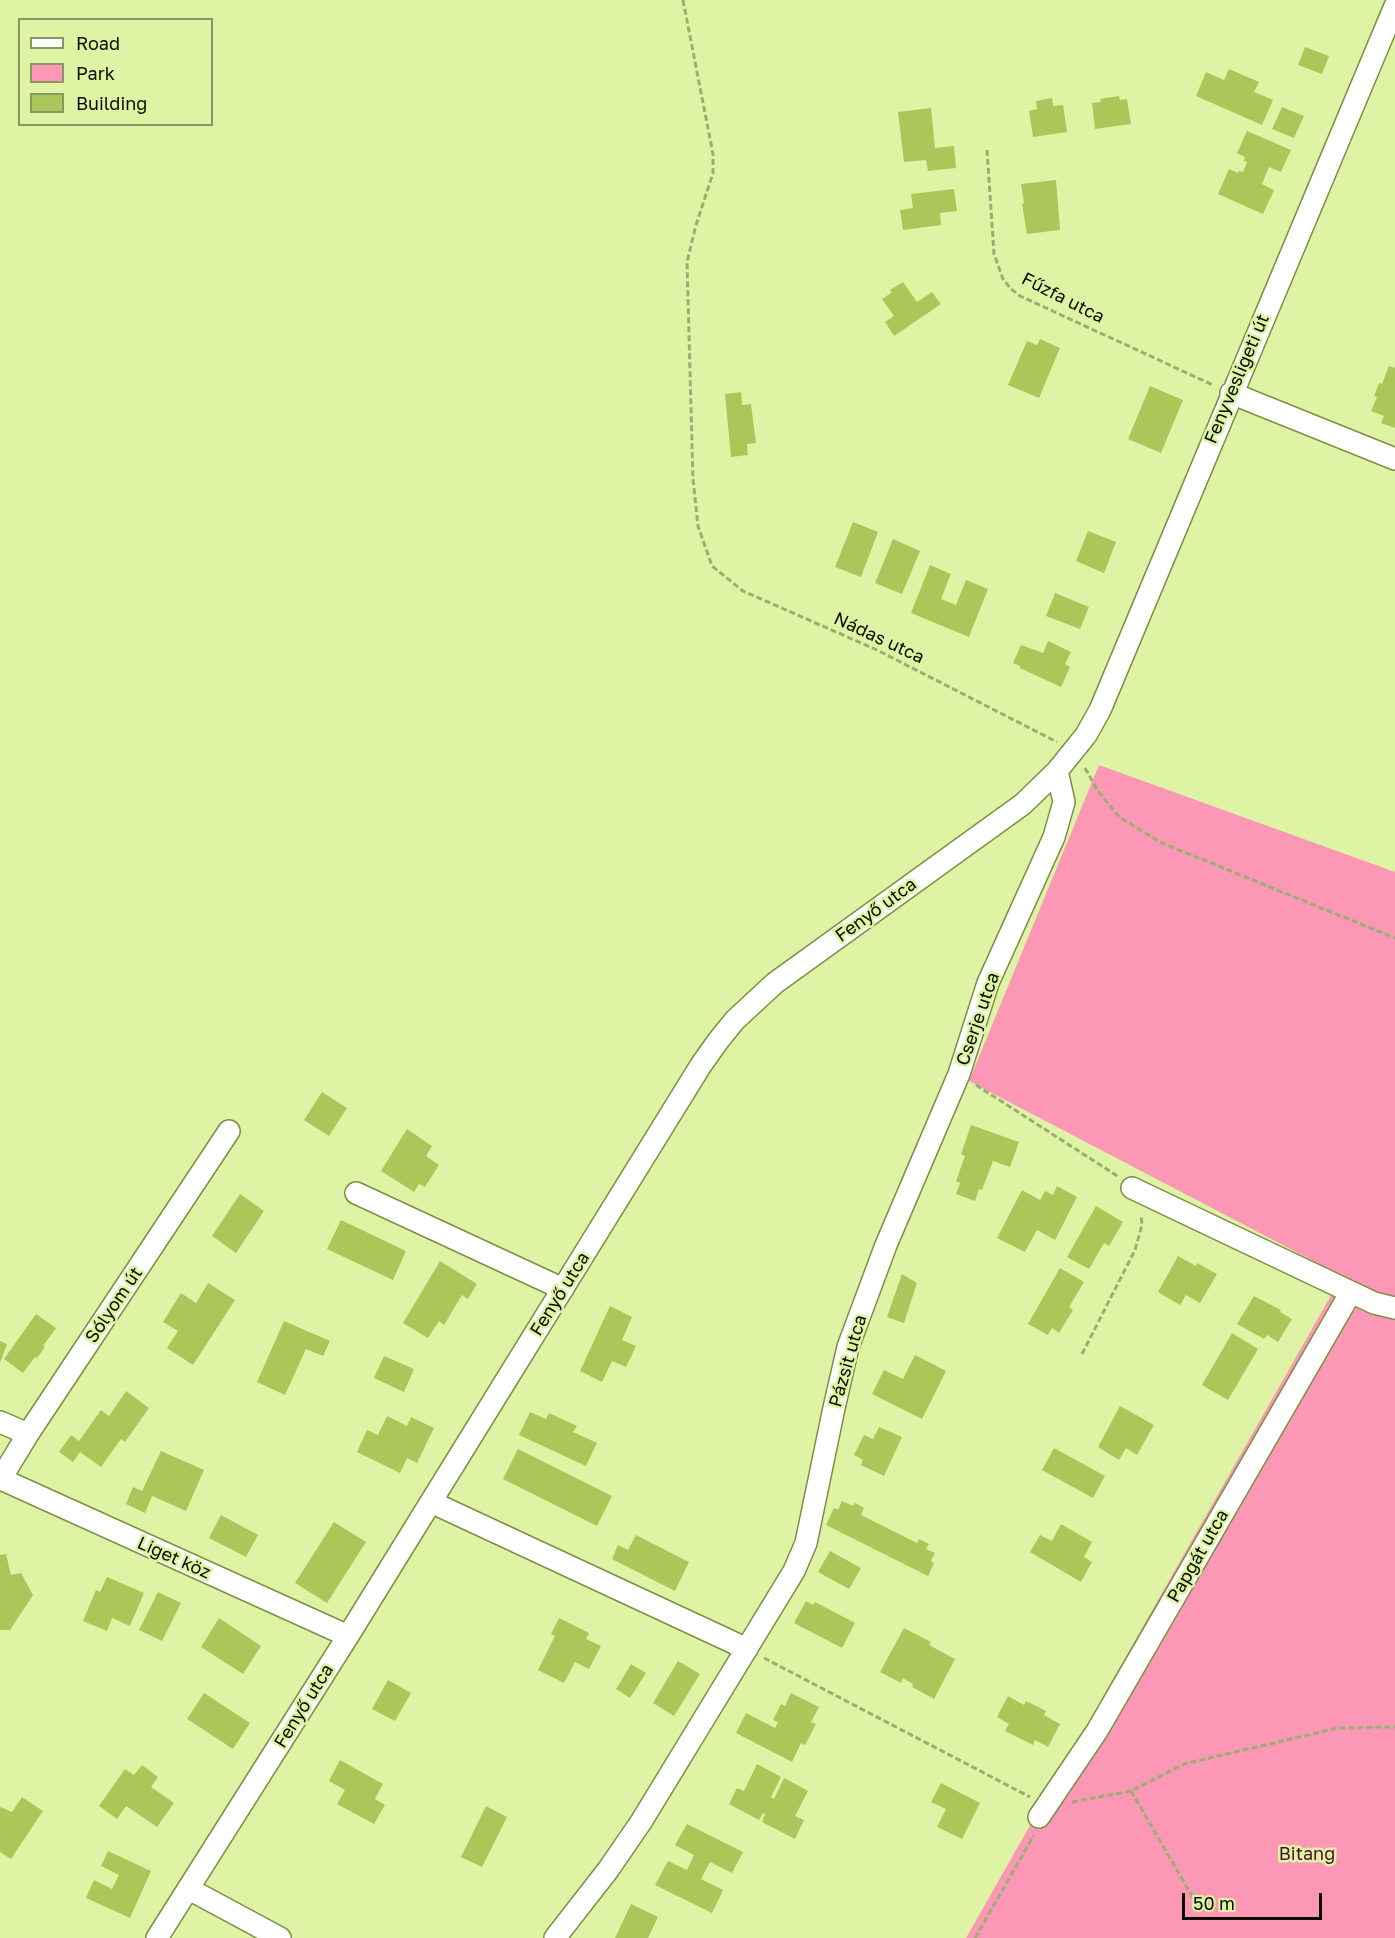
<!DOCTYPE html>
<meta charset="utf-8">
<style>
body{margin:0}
#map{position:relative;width:1395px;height:1938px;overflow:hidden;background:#def4a4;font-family:"Golos Text",sans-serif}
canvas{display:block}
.legend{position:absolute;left:18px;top:18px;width:195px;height:108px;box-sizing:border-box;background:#def4a4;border:2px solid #899862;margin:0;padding:8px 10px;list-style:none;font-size:18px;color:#090e00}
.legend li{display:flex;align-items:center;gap:12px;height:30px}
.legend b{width:30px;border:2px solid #899862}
.scale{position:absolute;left:1182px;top:1893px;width:140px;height:27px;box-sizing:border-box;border:3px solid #090e00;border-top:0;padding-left:8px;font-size:18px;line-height:21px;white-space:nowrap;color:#090e00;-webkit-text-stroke:4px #def4a4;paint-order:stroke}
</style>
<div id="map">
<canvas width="1395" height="1938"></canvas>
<ul class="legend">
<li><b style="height:8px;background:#fff"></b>Road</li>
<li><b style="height:16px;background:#fc98b6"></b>Park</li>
<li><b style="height:16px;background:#adc659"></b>Building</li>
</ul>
<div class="scale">50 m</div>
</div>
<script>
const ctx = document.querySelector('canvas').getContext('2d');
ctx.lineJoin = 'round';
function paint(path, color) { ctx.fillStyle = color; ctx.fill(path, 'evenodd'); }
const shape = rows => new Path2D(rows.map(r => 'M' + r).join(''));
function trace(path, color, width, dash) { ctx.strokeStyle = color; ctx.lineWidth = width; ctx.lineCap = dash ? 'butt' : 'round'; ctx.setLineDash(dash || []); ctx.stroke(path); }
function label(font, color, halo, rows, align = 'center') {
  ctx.font = font + ' "Golos Text",sans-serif'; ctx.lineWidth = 5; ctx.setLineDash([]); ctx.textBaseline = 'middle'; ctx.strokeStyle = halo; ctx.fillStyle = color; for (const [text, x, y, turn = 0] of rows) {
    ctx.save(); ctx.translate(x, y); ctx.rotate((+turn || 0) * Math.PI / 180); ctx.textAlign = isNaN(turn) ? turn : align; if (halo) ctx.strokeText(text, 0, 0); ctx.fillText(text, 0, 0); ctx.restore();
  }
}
const green = shape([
 [1099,765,1395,872,1395,1938,966,1938,1342,1276,969,1081]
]);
const building = shape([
 [1305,47,1329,56,1322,74,1298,65],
 [1229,69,1259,82,1254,92,1273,100,1262,125,1196,96,1206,72,1224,80],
 [1119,96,1120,100,1127,99,1131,124,1095,129,1092,103,1101,102,1100,99],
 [1052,98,1053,106,1063,105,1067,132,1033,137,1029,111,1037,109,1036,101],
 [1282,107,1304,116,1294,138,1272,129],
 [931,108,935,148,954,146,956,168,928,171,926,160,904,162,898,112],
 [1247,131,1291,150,1281,172,1269,167,1262,184,1274,190,1263,214,1218,194,1229,169,1238,173,1239,171,1243,172,1247,162,1244,161,1245,157,1237,153],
 [1056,180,1060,230,1027,234,1022,204,1024,203,1021,184],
 [954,189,957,211,940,213,941,225,903,230,900,210,913,208,911,194],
 [903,282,917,302,932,292,941,304,894,336,885,322,894,316,882,299,891,293,890,290],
 [1040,339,1060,348,1039,398,1008,385,1027,341,1037,345],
 [1389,366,1395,368,1395,428,1381,423,1384,416,1371,411,1377,397,1374,396,1379,383,1382,384],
 [1150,386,1183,400,1161,453,1128,439],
 [741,392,742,405,751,404,756,443,747,444,748,455,731,457,725,394],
 [853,522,878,532,861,577,835,567],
 [1088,531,1116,542,1104,573,1076,561],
 [893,539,920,551,902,594,875,583],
 [930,565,951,574,941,599,956,605,966,580,988,589,969,637,911,613],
 [1055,593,1089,607,1080,629,1046,616],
 [1048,641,1071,652,1065,664,1070,667,1061,687,1020,668,1020,666,1013,663,1021,645,1043,653],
 [322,1092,347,1108,329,1136,304,1120],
 [971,1125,1019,1142,1010,1167,993,1161,982,1190,979,1189,975,1201,956,1194,960,1183,956,1181,965,1156,961,1154],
 [407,1129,432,1146,426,1156,439,1165,425,1187,419,1184,414,1192,381,1171],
 [1057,1186,1077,1197,1055,1240,1037,1230,1025,1252,997,1238,1022,1190,1040,1200,1045,1191,1053,1195],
 [240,1194,264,1211,236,1253,212,1236],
 [1096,1206,1123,1222,1109,1246,1104,1243,1089,1269,1067,1257],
 [341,1220,406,1251,393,1280,327,1249],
 [1178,1256,1196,1266,1197,1263,1217,1274,1200,1303,1186,1295,1180,1305,1158,1292],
 [440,1261,477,1284,468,1299,462,1295,444,1325,439,1321,428,1338,403,1323],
 [1060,1268,1084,1282,1069,1307,1073,1310,1059,1333,1052,1328,1048,1335,1028,1324],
 [902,1274,917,1283,904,1323,887,1317],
 [208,1283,235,1300,193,1365,167,1348,178,1331,163,1322,181,1293,196,1303],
 [1254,1296,1281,1310,1280,1312,1292,1319,1278,1342,1267,1335,1264,1339,1237,1324],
 [610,1306,632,1317,622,1340,636,1346,626,1367,612,1361,602,1382,580,1371],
 [36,1314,56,1328,43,1346,45,1347,37,1358,35,1357,23,1373,4,1359],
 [284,1321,330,1341,323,1356,306,1349,285,1395,257,1382],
 [1232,1333,1258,1349,1228,1400,1202,1385],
 [0,1341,7,1344,0,1363],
 [915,1355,946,1371,922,1419,872,1394,884,1370,903,1379],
 [384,1356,414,1369,404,1392,374,1378],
 [126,1391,149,1408,125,1442,121,1439,101,1467,80,1452,73,1462,59,1452,71,1435,79,1441,101,1410,109,1416],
 [1120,1406,1154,1425,1137,1455,1126,1448,1119,1460,1098,1447],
 [530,1412,546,1419,549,1413,577,1426,573,1432,597,1443,586,1466,519,1435],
 [387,1416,407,1426,411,1417,434,1428,417,1463,407,1458,400,1473,357,1452,367,1430,378,1435],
 [879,1427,902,1437,884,1476,861,1465,863,1460,854,1455,864,1435,873,1439],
 [1054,1448,1105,1476,1093,1498,1042,1470],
 [518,1449,612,1496,597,1526,503,1479],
 [161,1451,204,1470,186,1511,152,1496,145,1513,126,1504,133,1487,142,1491],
 [842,1501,853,1506,855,1503,864,1508,861,1515,917,1543,919,1539,929,1544,926,1549,935,1553,931,1561,934,1563,928,1576,826,1525,834,1508,838,1510],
 [221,1515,258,1535,246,1557,209,1538],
 [334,1522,366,1542,327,1603,295,1583],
 [1061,1524,1092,1542,1084,1557,1092,1562,1081,1582,1030,1552,1040,1535,1052,1541],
 [636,1535,689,1562,675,1591,612,1559,618,1545,628,1550],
 [830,1551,861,1568,849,1589,818,1572],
 [6,1554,11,1575,21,1573,33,1595,10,1630,0,1630,0,1555],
 [107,1577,144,1593,130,1626,112,1618,107,1631,83,1621,96,1590,100,1592],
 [158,1592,181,1603,162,1641,139,1630],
 [806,1601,813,1605,815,1602,855,1623,842,1648,794,1623],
 [219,1618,261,1646,243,1674,201,1647],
 [559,1618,589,1633,586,1639,601,1646,589,1669,575,1662,564,1683,538,1670,555,1636,551,1634],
 [904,1628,931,1642,929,1645,955,1659,934,1699,912,1687,913,1684,903,1678,901,1683,880,1672],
 [678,1661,700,1674,674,1716,653,1703],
 [631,1664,646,1673,630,1698,616,1689],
 [388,1680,411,1693,395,1721,372,1709],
 [204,1693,250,1723,233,1749,187,1719],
 [791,1693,819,1707,811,1722,816,1724,805,1745,801,1743,792,1762,736,1733,746,1713,775,1728,778,1722,773,1720,781,1704,785,1706],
 [1008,1696,1024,1705,1026,1701,1046,1711,1044,1715,1060,1724,1048,1747,1035,1740,1033,1745,1005,1731,1009,1724,997,1717],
 [340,1760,383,1784,375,1799,385,1805,374,1824,337,1804,345,1790,329,1781],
 [757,1764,781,1777,771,1797,774,1799,784,1778,808,1791,795,1816,804,1820,795,1839,762,1822,765,1814,763,1813,759,1820,729,1804,737,1788,744,1791],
 [142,1765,158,1777,151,1787,174,1803,157,1827,126,1806,117,1819,99,1806,125,1769,134,1775],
 [941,1783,980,1803,962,1839,937,1827,946,1809,931,1802],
 [22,1797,43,1811,11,1859,0,1852,0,1807,12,1812],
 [486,1806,507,1817,482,1867,461,1857],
 [687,1824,743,1852,732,1873,710,1862,701,1879,723,1890,712,1913,655,1885,668,1861,687,1870,694,1855,675,1845],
 [108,1851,151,1871,130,1918,86,1898,94,1880,112,1889,119,1875,101,1866],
 [631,1904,658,1917,648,1938,615,1938]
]);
const path = shape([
 [683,0,713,154,713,173,696,225,687,262,693,479,698,526,712,566,743,591,877,650,1057,742],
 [987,150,994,254,1003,279,1011,289,1020,296,1213,385],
 [1085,768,1098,791,1119,817,1162,843,1395,938],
 [976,1085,1119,1177],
 [1082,1354,1135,1250,1142,1225,1141,1215],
 [764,1658,1030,1797],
 [1131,1791,1196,1903],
 [1072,1802,1131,1791,1184,1764,1338,1728,1395,1727],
 [975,1938,1034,1835]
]);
const minor = shape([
 [1231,393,1395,459],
 [1132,1188,1374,1303,1395,1308],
 [356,1193,563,1289],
 [0,1422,28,1434],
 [1,1479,348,1636],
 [0,1480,28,1434,229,1131],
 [431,1502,747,1649],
 [1039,1817,1097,1731,1351,1292],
 [189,1889,280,1938],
 [157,1938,348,1636,701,1065,718,1041,735,1020,775,983,1023,804,1057,771,1086,735,1100,710,1395,6],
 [555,1938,608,1870,641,1822,794,1571,806,1543,834,1408,848,1347,886,1245,959,1074,988,983,1054,837,1064,802,1057,771]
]);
const streetNames = [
 ["Fűzfa utca",1063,298,27],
 ["Fenyvesligeti út",1237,379,-67],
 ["Nádas utca",879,638,25],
 ["Fenyő utca",876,910,-36],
 ["Cserje utca",978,1019,-71],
 ["Fenyő utca",560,1294,-58],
 ["Sólyom út",114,1305,-56],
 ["Pázsit utca",848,1361,-74],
 ["Papgát utca",1198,1556,-60],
 ["Liget köz",174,1558,24],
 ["Fenyő utca",304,1706,-58]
];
const parkNames = [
 ["Bitang",1307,1854]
];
paint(green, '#fc98b6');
paint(building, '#adc659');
trace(minor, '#7d8f42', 24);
trace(path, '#9cad71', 3, [6, 3]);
trace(minor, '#fff', 21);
label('18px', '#090e00', '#def4a4', streetNames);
label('18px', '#500c29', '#def4a4', parkNames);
</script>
